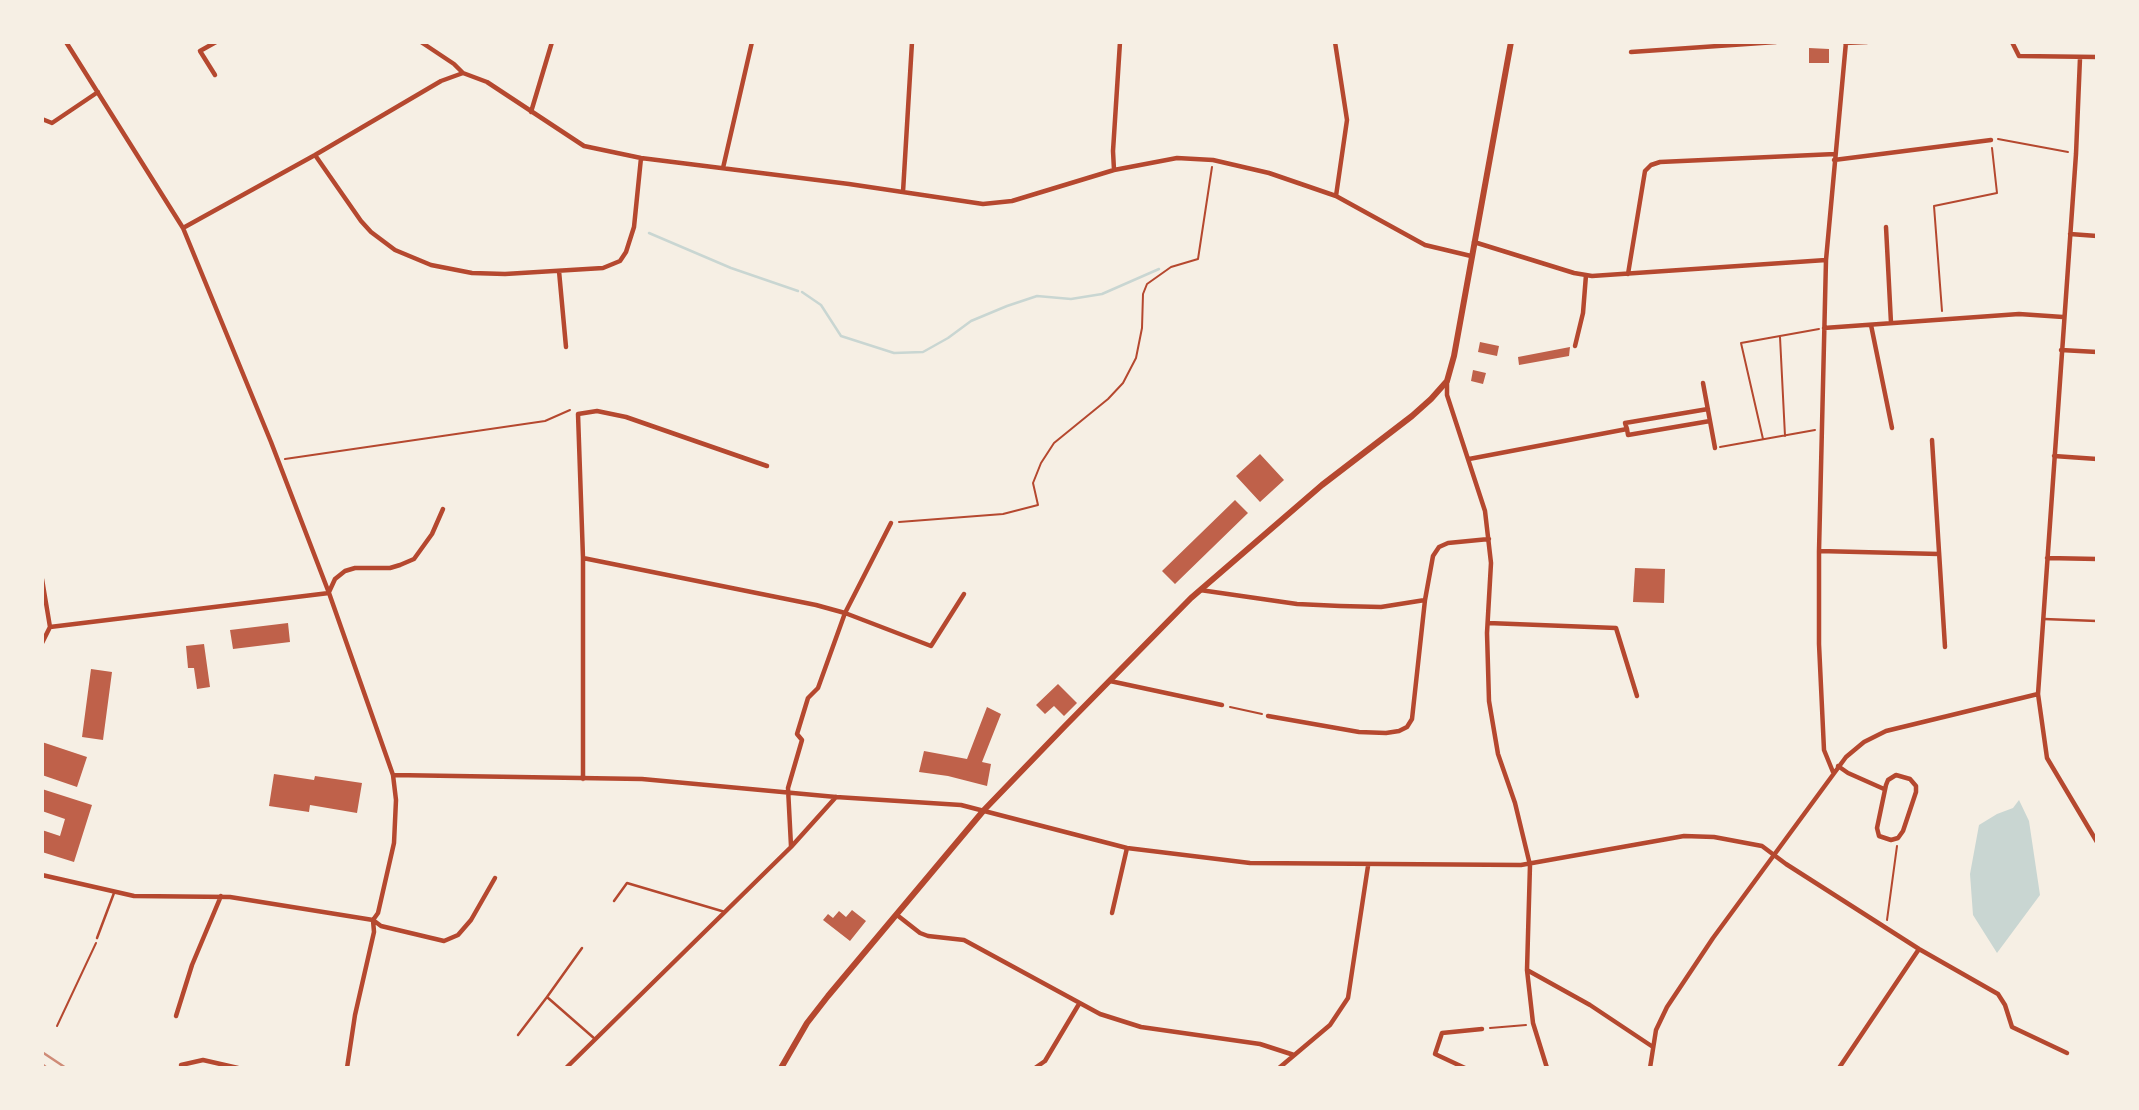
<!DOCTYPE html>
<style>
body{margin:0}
#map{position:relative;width:2139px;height:1110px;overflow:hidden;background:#f6efe4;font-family:Helvetica,sans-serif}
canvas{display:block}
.frame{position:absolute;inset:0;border:44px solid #f6efe4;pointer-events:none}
</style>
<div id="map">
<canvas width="2139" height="1110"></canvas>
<div class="frame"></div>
</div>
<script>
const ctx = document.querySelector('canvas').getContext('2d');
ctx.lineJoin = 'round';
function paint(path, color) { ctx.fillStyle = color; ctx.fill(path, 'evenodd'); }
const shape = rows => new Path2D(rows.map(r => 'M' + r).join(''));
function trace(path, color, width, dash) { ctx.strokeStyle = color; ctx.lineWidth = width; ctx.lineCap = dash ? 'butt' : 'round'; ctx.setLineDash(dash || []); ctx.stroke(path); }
const water = shape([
 [2019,800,2029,821,2040,895,1997,953,1973,915,1970,874,1979,825,1997,814,2013,808]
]);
const stream = shape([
 [649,233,731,268,798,291],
 [802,292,821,305,841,336,894,353,923,352,948,338,971,321,1007,306,1037,296,1071,299,1102,294,1159,269]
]);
const building = shape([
 [1809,48,1829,49,1829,63,1809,63],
 [1480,342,1499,346,1497,356,1478,352],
 [1570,347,1569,356,1519,365,1518,357],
 [1473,370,1486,373,1483,384,1471,381],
 [1260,454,1284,480,1260,502,1236,476],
 [1235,500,1248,513,1175,584,1162,571],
 [1635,568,1665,569,1664,603,1633,602],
 [288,623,290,642,233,649,230,630],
 [204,644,210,687,197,689,194,668,188,668,186,646],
 [91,669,112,672,103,740,82,737],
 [1058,684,1077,703,1064,716,1054,706,1045,714,1036,705],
 [987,707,1001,714,982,762,991,764,987,786,948,776,919,772,924,751,967,759],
 [42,742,87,757,77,787,42,775],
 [274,774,314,780,315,776,362,783,357,813,310,805,309,812,269,806],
 [42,789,92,805,74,862,42,852,42,830,60,836,65,819,42,811],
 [852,910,866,921,850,941,823,920,828,914,833,918,839,911,846,917]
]);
const path = shape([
 [1998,139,2068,152],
 [1942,311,1934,206,1997,193,1992,148],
 [1780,337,1785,436],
 [1763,439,1741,343,1819,329],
 [1720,447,1815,430],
 [285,459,545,421,570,410],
 [899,522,1003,514,1038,505,1033,483,1041,463,1054,443,1108,399,1123,383,1136,358,1142,328,1143,294,1147,284,1171,267,1198,259,1212,167],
 [1230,707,1262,714],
 [1887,920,1897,846],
 [57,1026,96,943],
 [1490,1028,1526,1025]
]);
const service = shape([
 [2044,619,2097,621],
 [614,901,627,883,725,912],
 [97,938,114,893],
 [547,997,582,948],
 [518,1035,547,997,595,1039]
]);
const minor = shape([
 [66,42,183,228,271,442,329,593,393,775,396,800,394,843,378,913,373,920,374,932,355,1015,347,1068],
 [421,42,454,64,463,73],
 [1335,42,1347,120,1336,196],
 [2012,42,2019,56,2097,57],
 [1845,43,1867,42],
 [1631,52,1776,42],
 [2080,58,2076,154,2038,694,2047,758,2097,842],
 [215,75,200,51,216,42],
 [531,112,552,42],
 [42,119,52,123,98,92],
 [315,155,361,221,371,232,395,250,431,265,472,273,505,274,603,268,620,261,626,252,634,227,641,158],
 [1834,160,1991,140],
 [723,168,752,42],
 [1114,170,1113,151,1120,42],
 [903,192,912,42],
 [1886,227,1891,323],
 [183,228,315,155,441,81,463,73,487,82,584,146,641,158,849,184,983,204,1012,201,1114,170,1177,158,1213,160,1269,173,1336,196,1425,245,1471,256],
 [2070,234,2097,236],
 [1474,242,1574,273,1592,276,1826,260],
 [559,271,566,347],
 [1628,274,1645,171,1651,165,1660,162,1835,154],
 [1871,325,1892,428],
 [1824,328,2019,314,2063,317],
 [1575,346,1583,313,1586,275],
 [2061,350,2097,352],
 [1447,381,1447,395,1485,511,1491,563,1487,633,1489,701,1498,754,1515,803,1530,865,1527,970,1533,1023,1547,1068],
 [1703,383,1715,448],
 [1627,429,1625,423,1708,409],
 [1932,440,1945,647],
 [2054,456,2097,459],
 [1469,459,1627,429,1628,435,1710,421],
 [1819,551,1939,554],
 [583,558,816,605,845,613,931,646,964,594],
 [2047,558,2097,559],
 [42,579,50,627],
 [1200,590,1297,604,1340,606,1381,607,1425,600],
 [329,592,335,579,345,571,355,568,390,568,400,565,414,559,432,534,443,509],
 [1488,623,1616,628,1637,696],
 [42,643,50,627,329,593],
 [1110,681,1222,705],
 [1268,716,1359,732,1386,733,1399,731,1407,727,1412,719,1425,600,1433,556,1439,547,1448,543,1489,539],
 [1838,766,1848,773,1884,789],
 [1833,772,1824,750,1819,644,1819,551,1826,260,1846,42],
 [393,775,642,779,836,797,961,805,1127,848,1250,863,1521,865,1684,836,1714,837,1762,846,1786,864,1919,949,1998,994,2005,1005,2012,1027,2067,1053],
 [1896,775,1910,779,1916,786,1916,792,1903,831,1898,838,1891,840,1879,836,1877,828,1886,785,1888,780,1896,775],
 [583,779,583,558,578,414,597,411,626,417,767,466],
 [791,846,788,788,802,740,797,734,808,698,818,688,845,613,891,523],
 [42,875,134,896,230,897,373,920],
 [1112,913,1127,848],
 [897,915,920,933,928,936,964,940,1100,1014,1141,1027,1260,1044,1294,1055],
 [373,920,381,926,444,941,458,935,471,920,495,878],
 [1527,970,1590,1005,1653,1047],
 [176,1016,192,965,221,896],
 [181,1065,203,1060,238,1068],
 [566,1068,791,847,836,797],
 [1035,1068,1045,1061,1079,1004],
 [1279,1068,1330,1025,1348,998,1368,866],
 [1465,1068,1435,1054,1442,1033,1482,1029],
 [1650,1068,1656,1030,1667,1007,1713,938,1846,757,1864,742,1886,731,2038,694],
 [1839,1068,1919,949]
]);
const secondary = shape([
 [781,1068,807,1023,828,996,984,810,1065,726,1191,598,1322,485,1412,416,1431,399,1447,381,1454,356,1511,42]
]);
const rail = shape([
 [42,1052,66,1068],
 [42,1064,47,1068]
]);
paint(water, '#c9d6d2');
trace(stream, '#c9d6d2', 2.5);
paint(building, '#bf614a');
trace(path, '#b5482f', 2);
trace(service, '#b5482f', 2.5);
trace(minor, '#b5482f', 4.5);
trace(secondary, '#b5482f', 6);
trace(rail, '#cf8b77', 2.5);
</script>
